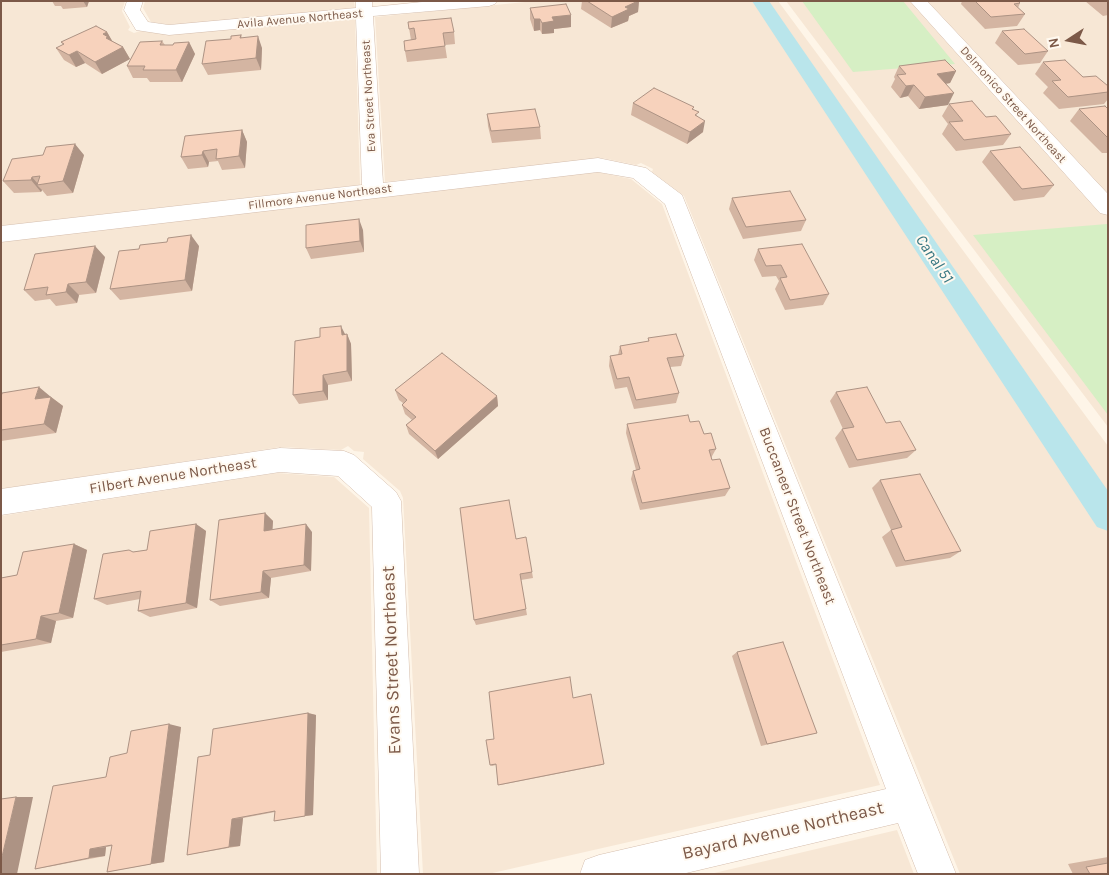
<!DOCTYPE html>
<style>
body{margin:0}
#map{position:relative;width:1109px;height:875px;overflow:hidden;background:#fef5e8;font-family:Karla,sans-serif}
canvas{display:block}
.frame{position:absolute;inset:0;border:2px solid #7c5948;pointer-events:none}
.north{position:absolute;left:1044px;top:15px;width:50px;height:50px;-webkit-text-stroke:4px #fff9f0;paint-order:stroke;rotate:259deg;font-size:14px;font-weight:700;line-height:20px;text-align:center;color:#7c5948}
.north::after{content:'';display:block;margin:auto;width:18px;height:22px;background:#7c5948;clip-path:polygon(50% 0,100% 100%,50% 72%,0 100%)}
</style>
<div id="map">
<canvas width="1109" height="875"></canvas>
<div class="frame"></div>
<div class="north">N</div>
</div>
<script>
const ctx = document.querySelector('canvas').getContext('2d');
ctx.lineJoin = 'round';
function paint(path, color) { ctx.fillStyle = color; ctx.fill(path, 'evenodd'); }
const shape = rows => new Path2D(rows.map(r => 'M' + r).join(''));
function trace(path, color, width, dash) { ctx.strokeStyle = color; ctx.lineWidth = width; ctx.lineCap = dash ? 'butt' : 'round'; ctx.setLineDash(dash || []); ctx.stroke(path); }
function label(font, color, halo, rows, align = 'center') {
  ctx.font = font + ' Karla,sans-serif'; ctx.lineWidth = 4; ctx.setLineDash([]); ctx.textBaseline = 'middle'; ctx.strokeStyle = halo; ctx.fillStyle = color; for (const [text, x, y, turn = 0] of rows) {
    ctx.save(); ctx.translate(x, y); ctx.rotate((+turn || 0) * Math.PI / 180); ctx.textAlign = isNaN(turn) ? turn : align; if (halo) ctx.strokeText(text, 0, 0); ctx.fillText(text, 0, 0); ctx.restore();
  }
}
const residential = shape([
 [1,1,125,1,122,11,130,27,128,30,134,33,140,31,164,34,355,18,360,185,1,226],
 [145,1,354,1,355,9,173,25,151,22,143,8],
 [535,1,778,1,1108,446,1108,874,960,874,684,196,652,172,653,169,641,163,636,165,602,158,385,182,375,17],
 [786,1,1108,1,1108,427],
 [597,172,631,179,662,204,880,785,488,874,423,874,403,498,400,491,363,459,364,452,354,451,348,446,341,450,281,447,1,489,1,241],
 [277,473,334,477,369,508,377,874,1,874,1,516],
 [897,830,914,874,710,874]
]);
const green = shape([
 [802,1,903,1,955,64,853,72],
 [1107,224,1108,225,1108,415,973,235]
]);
const canal = shape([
 [752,1,769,1,1108,491,1108,531,1097,527,752,1]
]);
const minor = shape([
 [127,1,143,1,140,10,148,22,169,25,356,8,356,1,372,1,372,7,432,1,497,1,495,4,489,6,373,16,383,183,598,158,646,168,682,195,956,874,918,874,898,823,682,874,580,874,585,860,599,855,886,789,665,204,633,178,598,172,1,242,1,226,362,185,356,18,169,35,136,30,124,10,127,1],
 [910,1,927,1,1108,194,1108,215,1100,213,910,1],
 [280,448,344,451,354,455,396,492,401,501,419,874,381,874,372,507,338,476,280,472,1,515,1,489,280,448]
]);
const wall = shape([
 [52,1,89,1,87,7,63,9,61,6,55,6],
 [582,1,639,1,638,12,629,16,628,21,611,28,581,9],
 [962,1,1018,1,1020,3,1018,8,1025,14,1017,26,985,29,961,4],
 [1085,1,1108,1,1108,15,1103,16],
 [530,8,571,15,571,27,554,29,554,33,542,34,540,30,534,31,530,19],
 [408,22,454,32,455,44,445,45,447,58,407,62,405,51,411,40],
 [1002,31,1048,51,1040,63,1018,65,995,43],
 [107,32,112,41,123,47,130,59,102,74,85,63,76,67,64,60,56,48,63,45,61,42],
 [241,35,242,38,262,48,261,70,208,75,202,64],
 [162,41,165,45,173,45,189,42,195,54,182,82,150,82,147,78,133,78,127,66],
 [1043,62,1108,86,1108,99,1104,104,1059,109,1043,93,1048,87,1035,74],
 [899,66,956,71,950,83,946,84,948,105,919,109,908,96,900,98,891,87,895,79,894,77],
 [633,103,694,107,693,109,698,117,703,132,687,144,631,115],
 [949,104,1011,134,1003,145,956,151,942,134,948,124,942,116],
 [1079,109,1108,109,1108,153,1102,153,1070,121],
 [487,114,540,127,541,139,492,143,488,126],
 [242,130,247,142,245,168,222,170,218,161,209,162,208,167,188,169,181,157],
 [990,151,1054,185,1044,197,1014,201,982,162],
 [84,155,73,193,47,196,42,190,41,192,14,193,3,181],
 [732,198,806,220,801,231,743,239,729,209],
 [363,230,364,252,311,259,306,248],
 [199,246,192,291,120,300,110,289,139,249],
 [758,249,829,294,823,305,785,310,775,289,779,281,776,276,762,277,754,260],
 [105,257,96,293,79,295,77,303,56,306,50,299,35,301,24,290],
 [345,334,347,334,351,344,352,381,328,385,328,400,299,404,293,395],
 [648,338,684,356,681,366,670,367,679,393,676,403,634,409,627,387,615,389,609,366,610,356,618,355,620,346,648,342],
 [395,390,497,396,498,406,438,459,409,434,406,425,412,420,405,414,402,405,403,403,399,400],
 [836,392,886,423,916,450,907,458,849,468,835,438,842,429,843,429,830,401],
 [1,397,51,397,63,406,56,433,1,441],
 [690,422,704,434,716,449,711,458,730,488,725,496,640,510,631,479,633,471,636,470,626,433,627,424],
 [880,480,961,551,950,558,896,567,882,537,891,530,872,488],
 [265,513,273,521,272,530,312,532,311,571,271,578,269,598,220,606,210,600],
 [196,524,206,531,197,608,150,617,138,611,140,599,107,605,94,599,133,552,147,550],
 [516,539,532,572,533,578,521,580,527,615,476,625,474,620],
 [74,544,87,550,73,618,56,621,51,643,1,652,1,578,17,575],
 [737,652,817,733,761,746,732,656],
 [573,698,604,764,602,765,500,785,498,785,496,765,492,766,490,765,494,739],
 [308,713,316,715,313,815,274,821,275,812,243,818,240,846,187,855,210,755],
 [181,727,164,862,107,872,112,846,106,847,105,856,53,866,35,869,106,777,127,753],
 [1108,857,1108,874,1073,874,1068,864]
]);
const shadedWall = shape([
 [83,1,89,1,87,7],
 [638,1,639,1,638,12,629,16,628,21,611,28,612,17,625,7],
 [571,15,571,27,554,29,554,33,542,34,542,23,552,17],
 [534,19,540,19,540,30,534,31],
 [107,32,114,44,113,45,103,34],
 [258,36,262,48,261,70,256,58],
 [189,42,195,54,182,82,176,70],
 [123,47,130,59,102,74,95,62],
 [77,51,85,63,76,67,69,55],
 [956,71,950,83,930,86,937,74],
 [914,85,908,96,900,98,906,86],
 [954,93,948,105,919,109,925,97],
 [705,121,703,132,687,144,690,132],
 [242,130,247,142,245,168,239,156],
 [75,144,84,155,73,193,63,181],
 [203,151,209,162,208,167,202,155],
 [32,177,38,184,37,185,42,190,41,192,31,180],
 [359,219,363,230,364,252,360,241],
 [191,235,199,246,192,291,185,280],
 [95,246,105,257,96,293,86,282],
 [68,284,79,295,77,303,66,292],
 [341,326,346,336,342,335],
 [347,334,351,344,352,381,347,371],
 [323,375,328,385,328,400,323,391],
 [39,387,51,397,35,399],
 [497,396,498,406,438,459,435,451],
 [51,397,63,406,56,433,44,424],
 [265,513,273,521,272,538,264,531],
 [196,524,206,531,197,608,186,603],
 [306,524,312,532,311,571,304,565],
 [74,544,87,550,73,618,59,613],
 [263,571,271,578,269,598,261,592],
 [41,616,56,621,51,643,36,639],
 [308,713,316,715,313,815,305,816],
 [169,724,181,727,164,862,151,864],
 [16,797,33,797,17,874,1,874,1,861],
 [243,818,240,846,229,847,232,819],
 [106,847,105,856,89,858,90,849]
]);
const building = shape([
 [587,1,638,1,625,7,629,9,612,17,587,1],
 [975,1,1018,1,1020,3,1014,4,1025,14,991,17,975,1],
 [566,4,571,15,552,17,554,21,542,23,540,19,534,19,530,8,566,4],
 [451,18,454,32,443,33,445,46,405,51,404,41,416,39,414,28,409,29,408,22,451,18],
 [96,26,107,32,103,34,108,37,106,38,123,47,95,62,77,51,69,55,56,48,64,44,61,42,96,26],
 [1024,29,1048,51,1025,54,1002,31,1024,29],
 [241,35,240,38,258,36,256,58,202,64,206,41,231,39,231,36,241,35],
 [162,41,160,45,173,45,174,43,189,42,176,70,143,70,145,66,127,66,140,42,162,41],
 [945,60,956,71,937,74,954,93,925,97,914,85,906,86,897,75,906,74,899,66,945,60],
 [1065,60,1083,77,1096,76,1108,86,1108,92,1068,97,1052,81,1061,80,1043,62,1065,60],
 [654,88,694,107,692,109,699,112,695,115,705,121,690,132,633,103,654,88],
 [972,101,986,117,996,116,1011,134,964,140,949,122,963,121,949,104,972,101],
 [1105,106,1108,109,1108,138,1079,109,1105,106],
 [535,109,540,127,491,131,487,114,535,109],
 [242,130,239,156,216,159,217,149,203,151,202,155,181,157,185,136,242,130],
 [75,144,63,181,37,185,40,176,32,177,31,180,3,181,12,159,43,155,46,147,75,144],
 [1020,147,1054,185,1022,189,990,151,1020,147],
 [790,191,806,220,746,227,732,198,790,191],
 [359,219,360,241,306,248,306,225,359,219],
 [191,235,185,280,110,289,119,251,139,249,140,245,167,242,168,238,191,235],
 [802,244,829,294,790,300,780,278,787,277,781,265,766,266,758,249,802,244],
 [95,246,86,282,68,284,66,292,46,295,48,287,24,290,35,254,95,246],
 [341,326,342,335,347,334,347,371,323,375,323,391,293,395,295,341,320,337,320,328,341,326],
 [676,334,684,356,667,358,679,393,636,400,629,377,617,379,610,356,622,354,620,346,649,341,648,338,676,334],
 [442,353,497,396,435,451,406,425,416,417,402,405,407,400,395,390,442,353],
 [39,387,35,399,51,397,44,424,1,430,1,397,2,393,39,387],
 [867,387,886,423,900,421,916,450,857,460,842,429,854,427,836,392,867,387],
 [688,415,690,422,699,421,704,434,711,433,716,449,709,450,712,460,720,459,730,488,642,503,633,471,640,469,627,424,688,415],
 [920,474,961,551,905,561,891,530,902,527,880,480,920,474],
 [509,500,516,539,526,537,532,572,520,574,526,609,474,620,460,508,509,500],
 [265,513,264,531,306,524,304,565,263,571,261,592,210,600,219,520,265,513],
 [196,524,186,603,138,611,141,591,94,599,103,554,129,550,133,552,147,550,150,531,196,524],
 [74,544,59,613,41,616,36,639,1,645,1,578,17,575,23,552,74,544],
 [783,642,817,733,767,744,737,652,783,642],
 [570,677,573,698,591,694,604,764,498,785,496,764,490,765,486,740,494,739,489,692,570,677],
 [308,713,305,816,274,821,275,811,232,819,229,847,187,855,198,757,210,755,213,729,308,713],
 [169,724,151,864,107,872,112,845,90,849,89,858,35,869,53,786,106,777,110,757,127,753,131,731,169,724],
 [16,797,1,861,1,799,16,797],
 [1108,863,1108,874,1090,874,1086,867,1108,863]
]);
const farStreetnames = [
 ["Avila Avenue Northeast",300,19,-5],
 ["Eva Street Northeast",369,96,-93],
 ["Delmonico Street Northeast",1013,105,48],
 ["Fillmore Avenue Northeast",320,197,-7]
];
const streetNames = [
 ["Filbert Avenue Northeast",173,476,-9],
 ["Buccaneer Street Northeast",797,516,69]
];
const waterNames = [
 ["Canal 51",934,259,56]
];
const nearStreetnames = [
 ["Evans Street Northeast",392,660,-92],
 ["Bayard Avenue Northeast",783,831,-13]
];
paint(residential, '#f7e7d5');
paint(green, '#d6efc4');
paint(canal, '#b9e5eb');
trace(minor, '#d5beae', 1);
paint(minor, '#fff');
paint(wall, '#d4b5a2');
paint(shadedWall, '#ad9384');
paint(building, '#f7d2bc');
trace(building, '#ad9384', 1);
label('12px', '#7c5948', '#fff9f0', farStreetnames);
label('15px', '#7c5948', '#fff9f0', streetNames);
label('italic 16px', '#3a7883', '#fff9f0', waterNames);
label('18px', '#7c5948', '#fff9f0', nearStreetnames);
</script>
